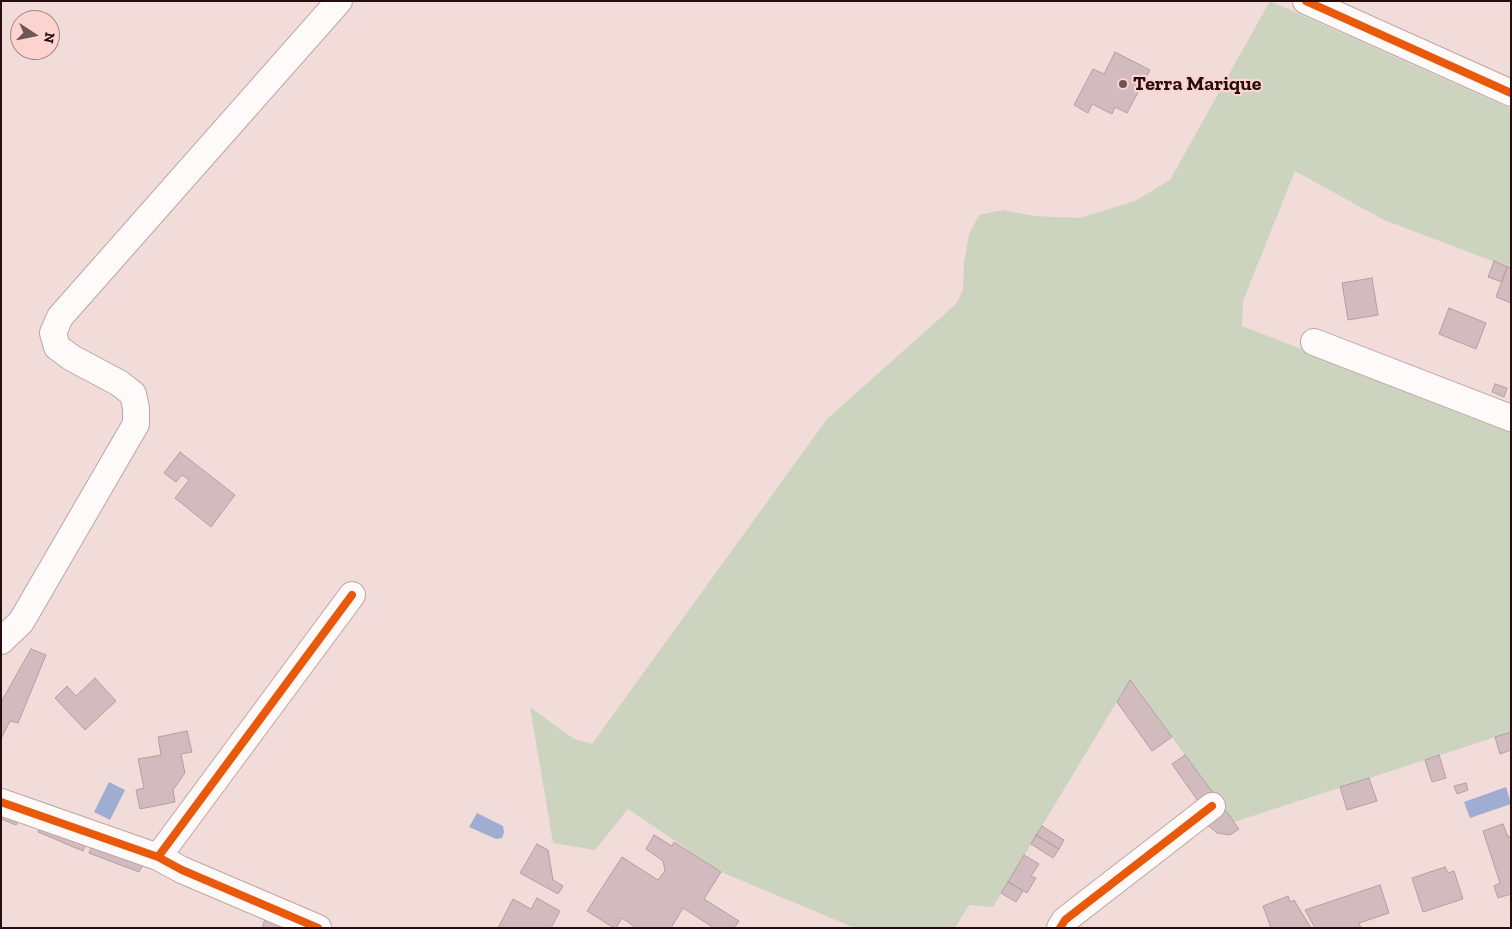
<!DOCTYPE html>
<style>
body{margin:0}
#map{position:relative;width:1512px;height:929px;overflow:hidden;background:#f2dcda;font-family:"Zilla Slab",serif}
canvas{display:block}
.frame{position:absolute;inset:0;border:2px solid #250e0d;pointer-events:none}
.north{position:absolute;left:10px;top:10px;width:50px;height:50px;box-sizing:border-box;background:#fdd3d0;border:1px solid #a78482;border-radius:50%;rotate:101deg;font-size:14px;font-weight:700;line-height:20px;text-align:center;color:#250e0d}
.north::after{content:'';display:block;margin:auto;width:18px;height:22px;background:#6d5655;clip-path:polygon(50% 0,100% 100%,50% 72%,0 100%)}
</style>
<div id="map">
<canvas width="1512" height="929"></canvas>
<div class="frame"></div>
<div class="north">N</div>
</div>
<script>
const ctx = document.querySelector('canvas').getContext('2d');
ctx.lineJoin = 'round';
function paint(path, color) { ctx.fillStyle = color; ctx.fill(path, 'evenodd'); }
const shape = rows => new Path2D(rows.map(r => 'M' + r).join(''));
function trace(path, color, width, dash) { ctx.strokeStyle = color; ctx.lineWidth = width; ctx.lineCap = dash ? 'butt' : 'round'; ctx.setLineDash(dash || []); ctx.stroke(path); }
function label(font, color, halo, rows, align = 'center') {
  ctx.font = font + ' "Zilla Slab",serif'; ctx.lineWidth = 4.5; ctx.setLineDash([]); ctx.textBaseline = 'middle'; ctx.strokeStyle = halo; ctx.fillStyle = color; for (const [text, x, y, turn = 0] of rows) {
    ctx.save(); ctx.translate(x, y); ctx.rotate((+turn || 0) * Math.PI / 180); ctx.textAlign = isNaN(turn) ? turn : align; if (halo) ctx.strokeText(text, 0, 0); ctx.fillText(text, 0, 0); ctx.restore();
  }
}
const green = shape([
 [1270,1,1511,109,1511,268,1384,220,1295,171,1243,301,1242,326,1511,431,1511,732,1234,822,1130,680,993,907,969,905,955,928,855,928,721,872,628,809,595,850,553,843,530,707,574,739,592,744,827,419,956,304,963,290,964,262,969,234,979,215,1002,210,1034,216,1080,218,1135,201,1170,180]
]);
const water = shape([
 [109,782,125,790,110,820,94,812],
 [1506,787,1511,804,1470,818,1464,802],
 [477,813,503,826,504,832,502,838,496,839,469,827]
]);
const building = shape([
 [1115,52,1150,70,1127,113,1115,107,1112,114,1092,104,1088,113,1074,105,1093,69,1104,74,1115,52],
 [1494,261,1507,267,1502,282,1488,277,1494,261],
 [1507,267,1511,268,1511,303,1496,297,1507,267],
 [1372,278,1378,315,1348,320,1342,283,1372,278],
 [1449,308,1486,323,1476,349,1439,334,1449,308],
 [1495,384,1507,388,1504,397,1492,392,1495,384],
 [180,452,235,495,211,527,175,498,189,480,182,475,176,482,164,473,180,452],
 [31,649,46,655,18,723,10,721,1,739,1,702,31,649],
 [95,678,116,701,85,730,55,698,67,686,76,696,95,678],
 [1130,680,1172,737,1152,751,1117,702,1130,680],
 [187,731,192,752,181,754,185,773,173,790,175,802,140,809,136,790,144,788,138,759,161,755,158,737,187,731],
 [1511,732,1511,750,1500,754,1495,737,1511,732],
 [1185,755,1214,794,1200,804,1172,764,1185,755],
 [1439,755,1446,778,1432,782,1425,760,1439,755],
 [1369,778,1377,801,1347,810,1340,787,1369,778],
 [1466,783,1468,790,1457,794,1454,786,1466,783],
 [1223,807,1239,829,1230,835,1217,833,1204,822,1223,807],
 [1,813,20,817,16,825,1,819,1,813],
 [42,823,88,839,83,851,38,832,42,823],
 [1503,824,1508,837,1511,836,1511,894,1498,898,1494,886,1500,883,1483,831,1503,824],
 [1042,826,1064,840,1059,849,1036,835,1042,826],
 [654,835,672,846,674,842,721,872,704,899,739,921,734,928,714,928,683,908,671,928,636,928,622,918,616,928,614,928,587,911,622,857,658,880,665,871,663,861,646,849,654,835],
 [1036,835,1059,849,1053,858,1031,844,1036,835],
 [94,841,143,864,139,872,89,853,94,841],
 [537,844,548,850,553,880,563,886,558,894,520,873,537,844],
 [1024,855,1039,864,1031,876,1036,878,1027,893,1008,882,1024,855],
 [1445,867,1448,873,1454,871,1463,899,1423,912,1412,878,1445,867],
 [1008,882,1023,891,1016,902,1001,893,1008,882],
 [1380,885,1389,913,1359,923,1361,928,1315,928,1305,910,1380,885],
 [1288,896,1290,902,1294,900,1311,928,1271,928,1263,906,1288,896],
 [537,898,560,911,551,928,498,928,513,899,531,909,537,898],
 [265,919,288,928,262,928,265,919]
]);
const minor = shape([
 [1306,1,1511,93],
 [1314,342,1511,418],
 [1,641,21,622,136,424,136,408,133,394,119,383,72,358,57,347,53,333,60,317,339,1],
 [1,802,158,857,182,870,318,928],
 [158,857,352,595],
 [1060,928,1065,920,1212,806]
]);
const cycleway = shape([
 [1306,1,1511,93],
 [1,802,158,857,182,870,318,928],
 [158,857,352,595],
 [1060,928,1065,920,1212,806]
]);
const markers = [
 [1123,84,5,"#6d5655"]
];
const poiNames = [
 ["Terra Marique",1133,84]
];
paint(green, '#ccd3bf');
paint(water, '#9fadd2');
paint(building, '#d2bbbe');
trace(building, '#b49ea1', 1);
trace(minor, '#bca6a5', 28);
trace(minor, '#fdfaf9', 26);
trace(cycleway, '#e8590c', 8);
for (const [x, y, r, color] of markers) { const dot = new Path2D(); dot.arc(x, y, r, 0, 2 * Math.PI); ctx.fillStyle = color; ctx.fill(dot); trace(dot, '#fdd3d0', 2); }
label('bold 20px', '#250e0d', '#fdd3d0', poiNames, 'left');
</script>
